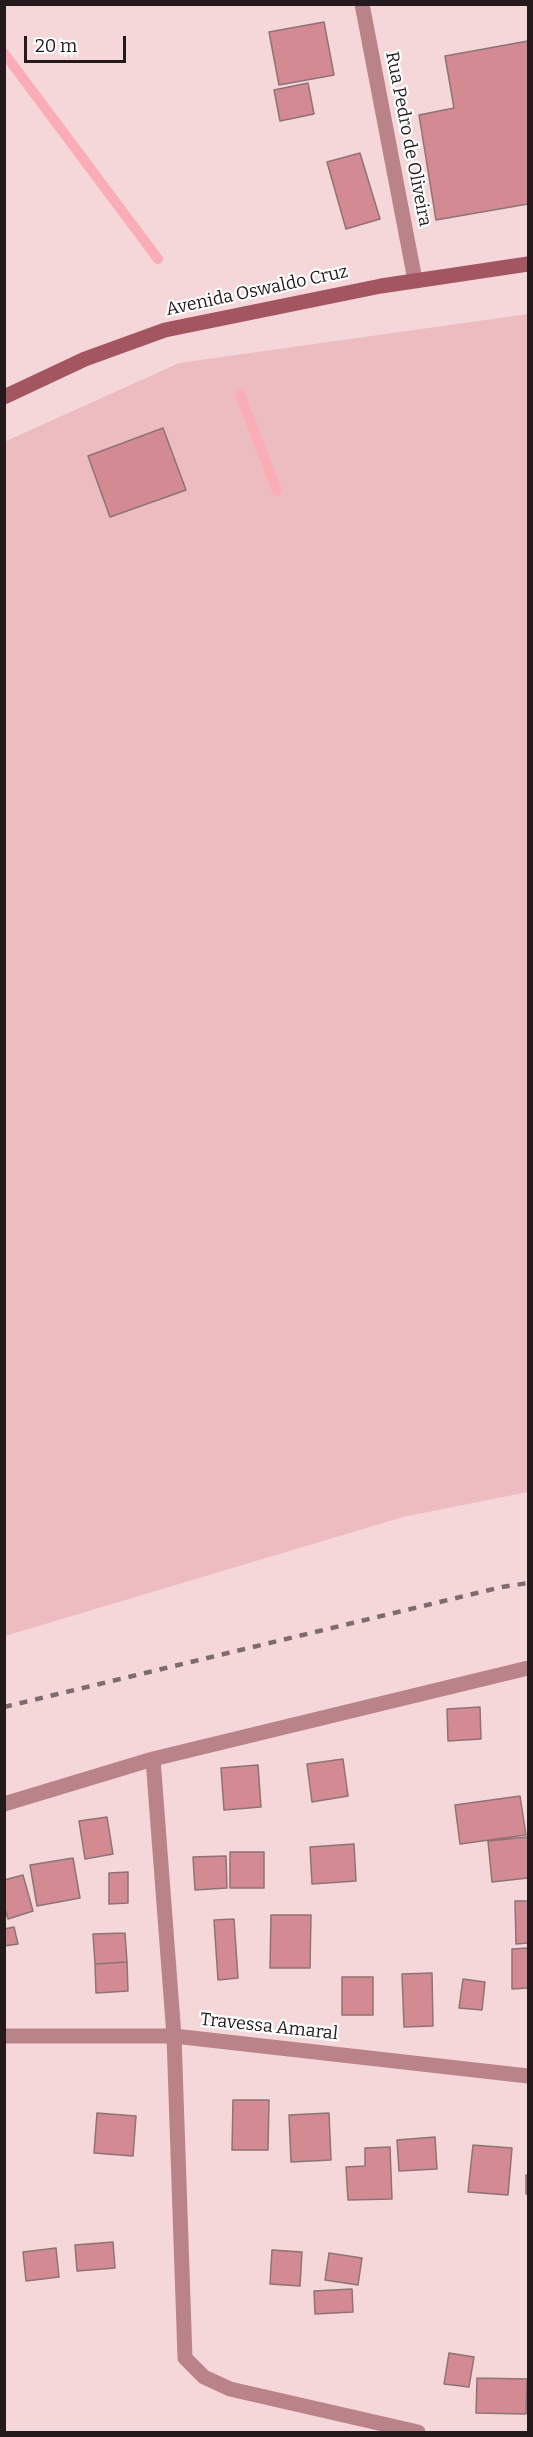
<!DOCTYPE html>
<style>
body{margin:0}
#map{position:relative;width:533px;height:2437px;overflow:hidden;background:#f5d7d9;font-family:Bitter,serif}
canvas{display:block}
.frame{position:absolute;inset:0;border:6px solid #251a1b;pointer-events:none}
.scale{position:absolute;left:24px;top:36px;width:102px;height:27px;box-sizing:border-box;border:3px solid #251a1b;border-top:0;padding-left:8px;font-size:18px;line-height:21px;white-space:nowrap;color:#251a1b;-webkit-text-stroke:4px #fff;paint-order:stroke}
</style>
<div id="map">
<canvas width="533" height="2437"></canvas>
<div class="frame"></div>
<div class="scale">20 m</div>
</div>
<script>
const ctx = document.querySelector('canvas').getContext('2d');
ctx.lineJoin = 'round';
function paint(path, color) { ctx.fillStyle = color; ctx.fill(path, 'evenodd'); }
const shape = rows => new Path2D(rows.map(r => 'M' + r).join(''));
function trace(path, color, width, dash) { ctx.strokeStyle = color; ctx.lineWidth = width; ctx.lineCap = dash ? 'butt' : 'round'; ctx.setLineDash(dash || []); ctx.stroke(path); }
function label(font, color, halo, rows, align = 'center') {
  ctx.font = font + ' Bitter,serif'; ctx.lineWidth = 4.5; ctx.setLineDash([]); ctx.textBaseline = 'middle'; ctx.strokeStyle = halo; ctx.fillStyle = color; for (const [text, x, y, turn = 0] of rows) {
    ctx.save(); ctx.translate(x, y); ctx.rotate((+turn || 0) * Math.PI / 180); ctx.textAlign = isNaN(turn) ? turn : align; if (halo) ctx.strokeText(text, 0, 0); ctx.fillText(text, 0, 0); ctx.restore();
  }
}
const green = shape([
 [528,314,528,1492,403,1517,5,1636,4,442,179,363]
]);
const stream = shape([
 [4,53,158,259],
 [240,394,277,491]
]);
const building = shape([
 [324,22,334,75,279,85,269,32,324,22],
 [528,41,528,204,436,220,419,115,454,108,445,56,528,41],
 [308,83,314,114,280,121,274,90,308,83],
 [360,153,380,219,346,229,327,162,360,153],
 [163,428,186,490,110,517,88,456,163,428],
 [480,1707,481,1739,448,1741,447,1709,480,1707],
 [343,1759,348,1796,312,1802,307,1764,343,1759],
 [258,1765,261,1807,224,1810,221,1768,258,1765],
 [520,1796,526,1835,460,1844,455,1805,520,1796],
 [107,1817,113,1854,85,1859,79,1821,107,1817],
 [528,1837,528,1878,492,1882,488,1841,528,1837],
 [354,1844,356,1881,312,1884,310,1847,354,1844],
 [230,1852,264,1852,264,1888,230,1888,230,1852],
 [226,1856,227,1888,195,1890,193,1857,226,1856],
 [73,1858,80,1898,37,1906,30,1865,73,1858],
 [128,1872,128,1903,109,1904,109,1873,128,1872],
 [23,1875,33,1911,8,1919,4,1905,4,1880,23,1875],
 [515,1901,528,1901,528,1943,516,1944,515,1901],
 [271,1915,311,1915,310,1968,270,1968,271,1915],
 [234,1919,238,1978,218,1980,214,1920,234,1919],
 [14,1927,18,1944,4,1946,4,1929,14,1927],
 [125,1933,127,1962,95,1964,93,1934,125,1933],
 [528,1948,528,1988,512,1989,512,1949,528,1948],
 [127,1962,128,1991,96,1993,95,1964,127,1962],
 [432,1973,433,2026,404,2027,402,1974,432,1973],
 [342,1977,373,1977,373,2015,342,2015,342,1977],
 [463,1979,485,1982,482,2010,459,2008,463,1979],
 [233,2100,269,2100,268,2150,232,2150,233,2100],
 [97,2113,136,2116,133,2156,94,2153,97,2113],
 [329,2113,331,2160,291,2162,289,2115,329,2113],
 [435,2137,437,2169,399,2171,397,2140,435,2137],
 [473,2145,512,2148,508,2195,468,2192,473,2145],
 [390,2147,392,2199,348,2200,346,2167,365,2166,365,2148,390,2147],
 [526,2175,528,2175,528,2194,526,2194,526,2175],
 [113,2242,115,2268,77,2271,75,2245,113,2242],
 [56,2248,59,2277,26,2281,23,2252,56,2248],
 [272,2250,302,2252,300,2286,270,2284,272,2250],
 [329,2253,362,2258,358,2285,325,2280,329,2253],
 [352,2289,353,2312,315,2314,314,2291,352,2289],
 [449,2353,474,2357,469,2387,444,2384,449,2353],
 [477,2378,527,2379,526,2414,476,2413,477,2378]
]);
const street = shape([
 [362,4,415,280],
 [153,1759,174,2036,185,2358,204,2377,230,2389,418,2432],
 [4,1804,153,1759,528,1668],
 [4,2036,174,2036,528,2076]
]);
const secondary = shape([
 [4,397,85,359,165,330,381,286,528,264]
]);
const rail = shape([
 [4,1707,502,1587,528,1583]
]);
const streetNames = [
 ["Rua Pedro de Oliveira",408,139,79],
 ["Avenida Oswaldo Cruz",257,291,-12],
 ["Travessa Amaral",269,2027,6]
];
paint(green, '#edbcc0');
trace(stream, '#faadb6', 10);
paint(building, '#d48a93');
trace(building, '#8e7376', 1.5);
trace(street, '#ba8389', 15);
trace(secondary, '#a35560', 15);
trace(rail, '#7e6b6c', 4.5, [8, 8]);
label('18px', '#251a1b', '#fff', streetNames);
</script>
